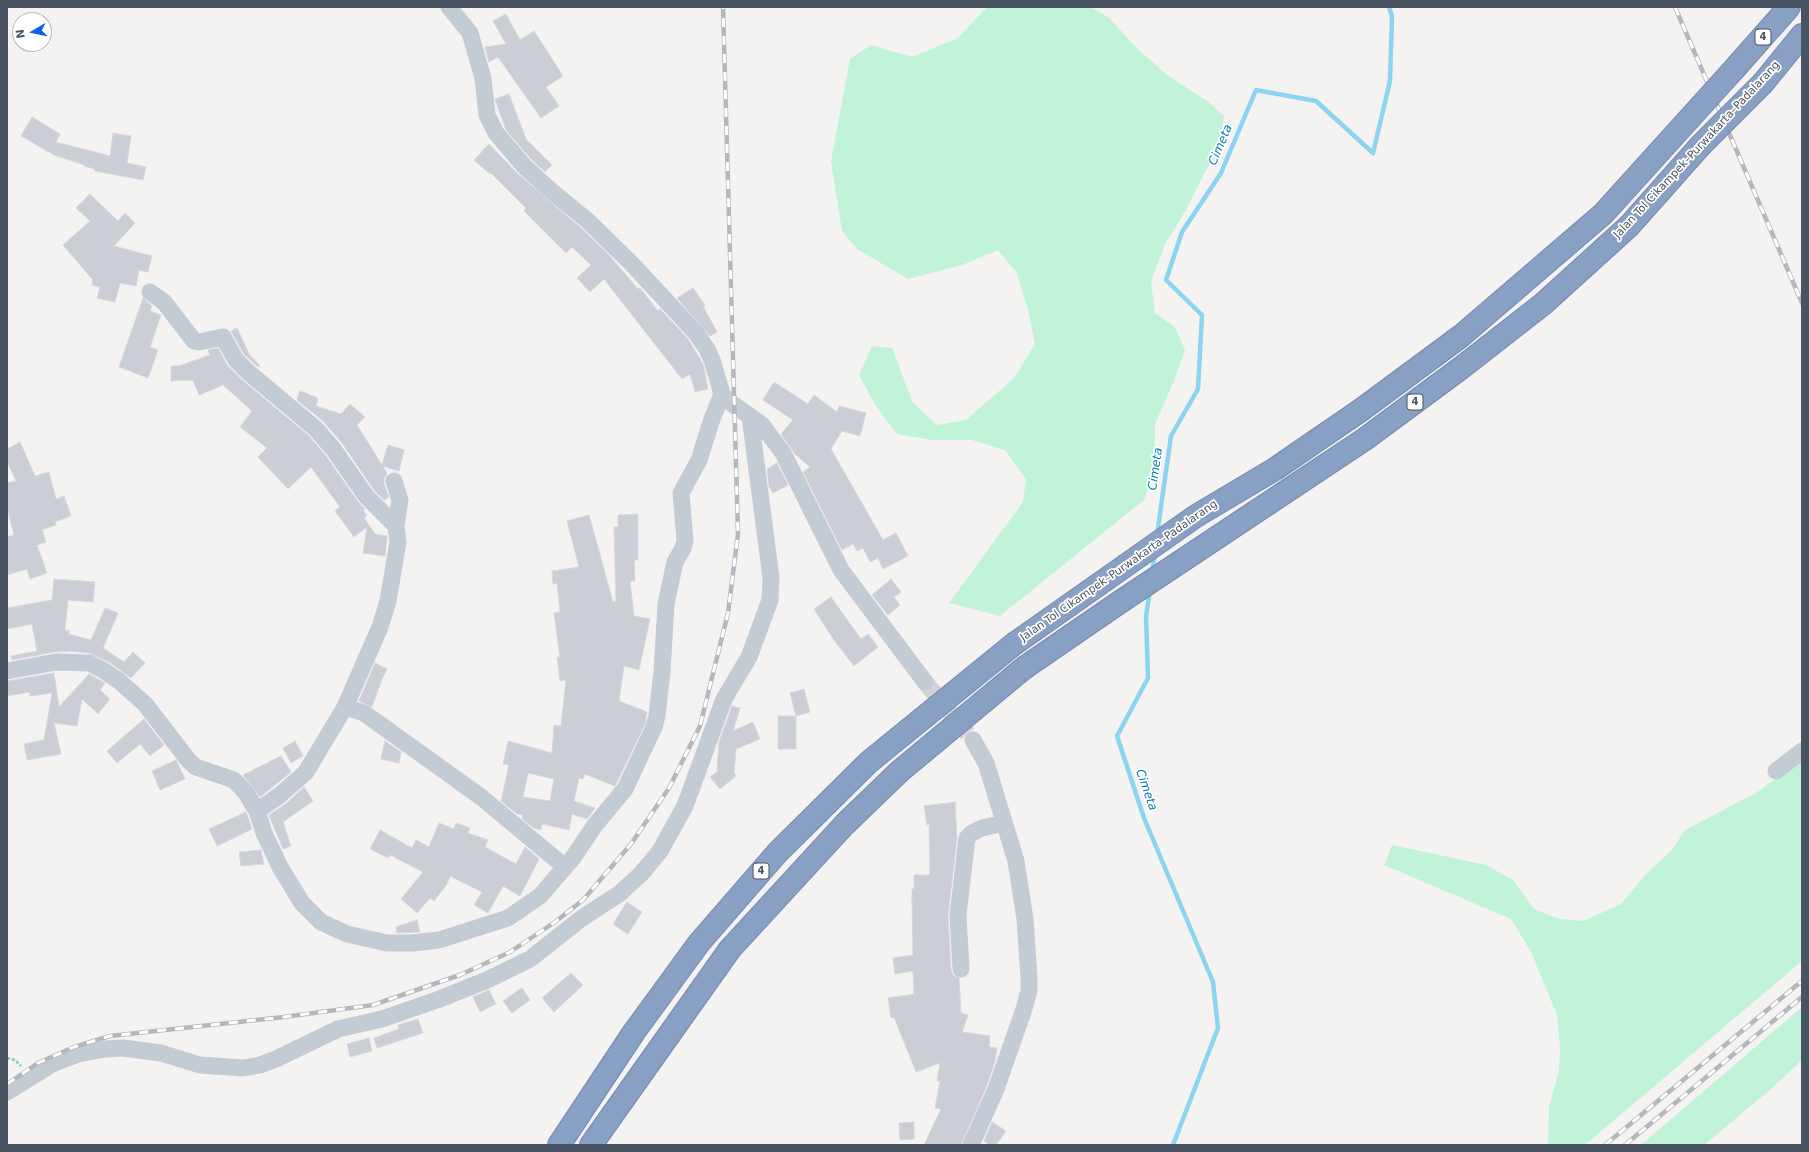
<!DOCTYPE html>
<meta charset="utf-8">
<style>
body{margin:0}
#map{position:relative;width:1809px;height:1152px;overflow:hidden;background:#f5f2f2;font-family:"DejaVu Sans",sans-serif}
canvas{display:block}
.frame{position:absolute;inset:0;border:8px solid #485461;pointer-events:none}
.north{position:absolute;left:12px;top:12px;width:40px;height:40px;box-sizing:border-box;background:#fff;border:1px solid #b6bbc0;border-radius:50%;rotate:261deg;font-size:11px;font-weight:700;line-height:16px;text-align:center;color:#485461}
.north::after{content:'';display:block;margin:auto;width:14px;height:18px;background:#1060f1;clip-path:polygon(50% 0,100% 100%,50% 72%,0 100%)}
</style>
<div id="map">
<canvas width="1809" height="1152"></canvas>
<div class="frame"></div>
<div class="north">N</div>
</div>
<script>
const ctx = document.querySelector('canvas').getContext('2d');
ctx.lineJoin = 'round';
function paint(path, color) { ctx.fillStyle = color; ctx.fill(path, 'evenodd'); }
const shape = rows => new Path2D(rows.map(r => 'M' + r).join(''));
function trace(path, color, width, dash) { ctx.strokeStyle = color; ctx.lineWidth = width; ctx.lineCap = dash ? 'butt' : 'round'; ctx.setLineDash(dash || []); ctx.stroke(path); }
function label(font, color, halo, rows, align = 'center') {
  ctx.font = font + ' "DejaVu Sans",sans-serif'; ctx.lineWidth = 3.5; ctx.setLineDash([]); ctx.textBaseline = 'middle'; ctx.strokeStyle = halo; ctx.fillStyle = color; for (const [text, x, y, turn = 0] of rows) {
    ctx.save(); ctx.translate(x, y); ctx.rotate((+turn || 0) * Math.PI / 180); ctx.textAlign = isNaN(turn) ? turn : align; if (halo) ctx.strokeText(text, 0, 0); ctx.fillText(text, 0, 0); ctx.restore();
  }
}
const green = shape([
 [987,7,1090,7,1108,17,1138,49,1167,75,1207,101,1224,116,1218,152,1204,174,1186,210,1165,244,1151,282,1155,313,1175,327,1185,350,1174,381,1155,424,1154,470,1144,500,1000,616,949,603,1023,502,1026,479,1005,450,972,440,932,440,897,434,876,406,859,375,872,346,892,348,913,403,937,425,966,420,1014,378,1035,344,1028,310,1017,273,998,250,962,265,908,279,857,249,842,231,831,161,850,59,871,45,912,57,958,38],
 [1802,759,1802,961,1585,1145,1548,1145,1549,1107,1559,1070,1560,1047,1557,1015,1531,952,1511,919,1384,865,1392,845,1486,865,1513,880,1534,909,1559,919,1583,921,1621,904,1646,874,1671,851,1685,830,1756,793],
 [1802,1007,1802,1060,1771,1089,1704,1145,1641,1145]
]);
const stream = shape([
 [1157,535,1171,436,1198,389,1202,315,1166,280,1182,232,1221,173,1256,90,1316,101,1373,153,1390,81,1392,16,1389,7],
 [1152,572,1155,554],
 [1150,591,1146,616,1148,678,1117,736,1144,818,1213,982,1218,1028,1173,1145]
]);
const building = shape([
 [506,14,520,40,534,31,563,76,546,87,559,106,541,118,498,57,489,62,485,47,506,44,493,21,506,14],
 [509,94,526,139,552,165,545,172,531,159,506,130,495,99,509,94],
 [32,117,60,134,56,142,110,156,113,133,131,136,127,163,146,167,143,180,95,171,95,169,84,166,84,165,54,155,21,136,32,117],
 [489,144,517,173,581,228,609,255,638,289,640,288,658,311,660,309,688,339,703,364,708,389,695,392,690,374,682,379,604,279,590,292,577,278,591,265,572,247,566,253,524,211,526,208,491,173,490,174,474,160,489,144],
 [90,194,118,221,125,213,135,223,114,246,152,256,148,272,139,270,136,286,120,283,115,302,97,298,100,287,92,285,93,280,63,245,90,221,76,208,90,194],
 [693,288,705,305,703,306,717,332,710,336,677,298,693,288],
 [143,298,152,306,150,311,161,315,150,347,158,350,148,378,119,367,143,298],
 [237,328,249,354,260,366,258,367,244,354,231,331,237,328],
 [218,348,227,365,241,379,309,436,326,456,358,502,365,509,363,510,367,516,364,518,375,534,387,536,385,556,363,553,367,527,354,537,335,511,340,507,311,467,288,489,258,457,267,448,240,427,252,411,223,385,199,395,193,380,171,381,171,366,179,366,210,355,208,350,218,348],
 [774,382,808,404,814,395,837,412,839,406,866,413,860,436,842,431,831,449,883,540,896,533,908,556,883,569,878,558,870,562,863,548,857,551,853,544,842,550,803,472,810,467,795,454,781,434,793,420,763,400,774,382],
 [300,391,318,398,316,406,341,414,350,404,365,417,357,425,382,465,388,445,404,450,399,471,383,466,387,474,384,478,384,484,389,497,384,500,374,490,342,443,323,421,297,400,300,391],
 [20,442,35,476,49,472,56,499,64,496,71,516,55,522,56,525,42,530,46,542,37,545,47,573,30,579,27,569,7,575,7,537,14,535,7,508,7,483,16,481,7,461,7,449,20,442],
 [777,463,788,485,773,493,769,487,767,469,777,463],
 [638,514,638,560,634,560,635,581,630,581,634,616,650,619,639,670,624,666,619,701,647,712,645,724,615,786,585,774,583,779,579,778,574,801,595,808,587,819,572,814,569,830,542,824,541,830,534,828,522,819,523,815,517,814,501,801,509,765,503,764,508,741,552,753,554,725,561,726,566,680,560,681,557,657,560,657,554,613,560,612,557,583,553,584,552,571,579,567,567,521,589,515,613,602,616,602,614,527,618,527,618,515,638,514],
 [528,773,554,779,550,801,523,797,528,773],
 [54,579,95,582,93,602,68,600,65,631,69,630,69,634,91,640,105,608,118,613,103,648,124,662,133,652,145,663,131,678,109,662,89,653,70,651,54,652,12,660,11,656,37,651,32,624,7,629,7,608,52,600,54,579],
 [891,579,901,592,894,597,900,605,888,615,872,595,891,579],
 [831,597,861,639,868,634,878,647,854,666,834,640,814,609,831,597],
 [375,663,387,669,382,679,372,707,359,701,375,663],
 [54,673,59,707,89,674,105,683,100,690,110,699,98,714,82,699,77,726,54,723,61,754,27,760,24,744,44,740,52,693,30,696,30,692,7,696,7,681,54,673],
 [804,689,810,712,796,716,790,693,804,689],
 [732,706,740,708,733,731,753,722,760,739,736,749,734,773,736,776,720,789,710,777,717,772,719,742,732,706],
 [778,716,796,716,796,749,778,749,778,716],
 [144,719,164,745,150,756,140,744,117,763,107,751,144,719],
 [295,741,303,756,291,763,283,748,295,741],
 [385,741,401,752,399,763,381,759,385,741],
 [281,756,291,772,260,797,243,775,281,756],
 [176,760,185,779,160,790,152,771,176,760],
 [304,787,313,801,283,822,291,846,283,849,269,815,287,803,304,787],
 [955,802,957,839,948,915,951,970,953,975,959,978,961,1013,968,1015,962,1032,990,1036,989,1047,997,1048,995,1061,987,1085,961,1145,924,1145,941,1109,935,1108,940,1081,937,1081,940,1063,916,1072,894,1017,891,1018,888,998,914,994,913,971,895,974,893,958,913,955,912,903,912,889,914,889,914,875,930,875,929,824,927,825,924,806,955,802],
 [246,812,252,829,217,846,209,829,246,812],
 [439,823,454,829,456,823,470,828,468,833,488,840,485,847,516,864,525,847,539,859,520,896,503,886,488,913,474,905,482,892,450,876,447,884,434,901,430,898,417,913,401,899,423,872,390,855,388,858,370,849,380,830,412,848,416,840,429,847,439,823],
 [261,850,264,864,241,866,239,852,261,850],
 [627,902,642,912,628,934,613,924,627,902],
 [417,920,420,932,397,933,396,927,417,920],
 [571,973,583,985,554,1012,542,998,571,973],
 [522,988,530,1000,512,1013,503,1001,522,988],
 [489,990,496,1004,480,1012,473,997,489,990],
 [418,1019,423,1033,377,1048,374,1038,399,1029,398,1025,418,1019],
 [369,1038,372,1051,350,1057,347,1044,369,1038],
 [914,1122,914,1139,900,1140,899,1123,914,1122],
 [992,1122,1006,1131,996,1145,990,1145,984,1141,992,1122]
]);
const minorTunnel = shape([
 [925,682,973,740]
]);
const path = shape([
 [7,1058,15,1060,21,1066]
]);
const minor = shape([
 [449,7,470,33,483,78,487,115,496,133,524,166,549,189,588,221,632,264,696,333,707,349,712,360,722,394,727,400,762,425,783,453,841,570,925,682],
 [150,292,164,302,194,341,199,342,223,337,236,360,248,372,316,429,334,450,366,496,396,526,398,542,388,601,380,627,345,707,306,772,280,795,257,811],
 [394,481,400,500,396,526],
 [7,671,56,662,89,663,103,670,119,681,145,704,189,761,196,767,234,780,246,793,257,811,264,833,280,867,302,903,321,922,347,934,387,943,412,943,439,940,508,918,540,896,572,859,595,825,625,789,654,727,657,716,662,672,666,604,675,562,683,548,685,541,681,493,699,460,712,419,722,394],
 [345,707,364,713,481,797,565,867],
 [1776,771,1802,751],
 [961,969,958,915,967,838,972,833,982,828,1004,823],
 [7,1092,54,1063,78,1054,105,1049,123,1048,161,1053,200,1065,243,1068,260,1065,276,1059,338,1029,382,1019,437,1000,487,980,530,959,582,918,619,894,641,874,660,851,685,806,724,699,749,657,770,600,771,578,750,416],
 [971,1145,996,1089,1023,1012,1029,991,1029,977,1025,919,1016,861,986,763,973,740]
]);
const highway = shape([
 [1736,67,1789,7],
 [1763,83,1802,35],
 [559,1145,634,1032,699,943,778,852,869,762,1014,644],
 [591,1145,730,949,845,824,900,771,1024,668]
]);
const rail = shape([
 [1675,7,1802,303],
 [7,1084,38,1063,74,1047,110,1036,284,1017,373,1005,460,975,510,952,555,922,583,900,631,844,669,788,700,726,728,613,738,534,723,7],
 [1605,1145,1802,981],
 [1625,1145,1802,997]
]);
const highwayBridge = shape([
 [1014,644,1196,516,1275,469,1361,410,1461,336,1603,214,1736,67],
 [1024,668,1120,602,1365,439,1461,368,1543,304,1629,226,1701,145,1763,83]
]);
const shields = [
 [1763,37,16],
 [1415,402,16],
 [761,871,16]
];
const shieldNames = [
 ["4",1763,37],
 ["4",1415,402],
 ["4",761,871]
];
const streetNames = [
 ["Jalan Tol Cikampek–Purwakarta–Padalarang",1697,150,-47],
 ["Jalan Tol Cikampek–Purwakarta–Padalarang",1119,571,-35]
];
const waterNames = [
 ["Cimeta",1221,145,-67],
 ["Cimeta",1156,469,-82],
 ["Cimeta",1146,790,71]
];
paint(green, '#c0f3d8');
trace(stream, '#8bd4f2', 4.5);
paint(building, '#ccced5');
trace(building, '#d6d8de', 1);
trace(minorTunnel, '#d2d2d5', 17, [17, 8]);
trace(highway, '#738baf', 24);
trace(path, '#75d4ad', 2.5, [3, 2]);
trace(minor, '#c3cbd4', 17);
trace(highway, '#88a0c3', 22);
trace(rail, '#b4b7bd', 4.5);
trace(rail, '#fff', 3, [9]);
trace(highwayBridge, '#738baf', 24, []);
trace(highwayBridge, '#88a0c3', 22);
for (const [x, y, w] of shields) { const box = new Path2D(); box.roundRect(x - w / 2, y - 8, w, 16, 3); ctx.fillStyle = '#fff'; ctx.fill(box); trace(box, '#485461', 1); }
label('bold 10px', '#485461', null, shieldNames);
label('11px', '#485461', '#fff', streetNames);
label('italic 12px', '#047eb1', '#fff', waterNames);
</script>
